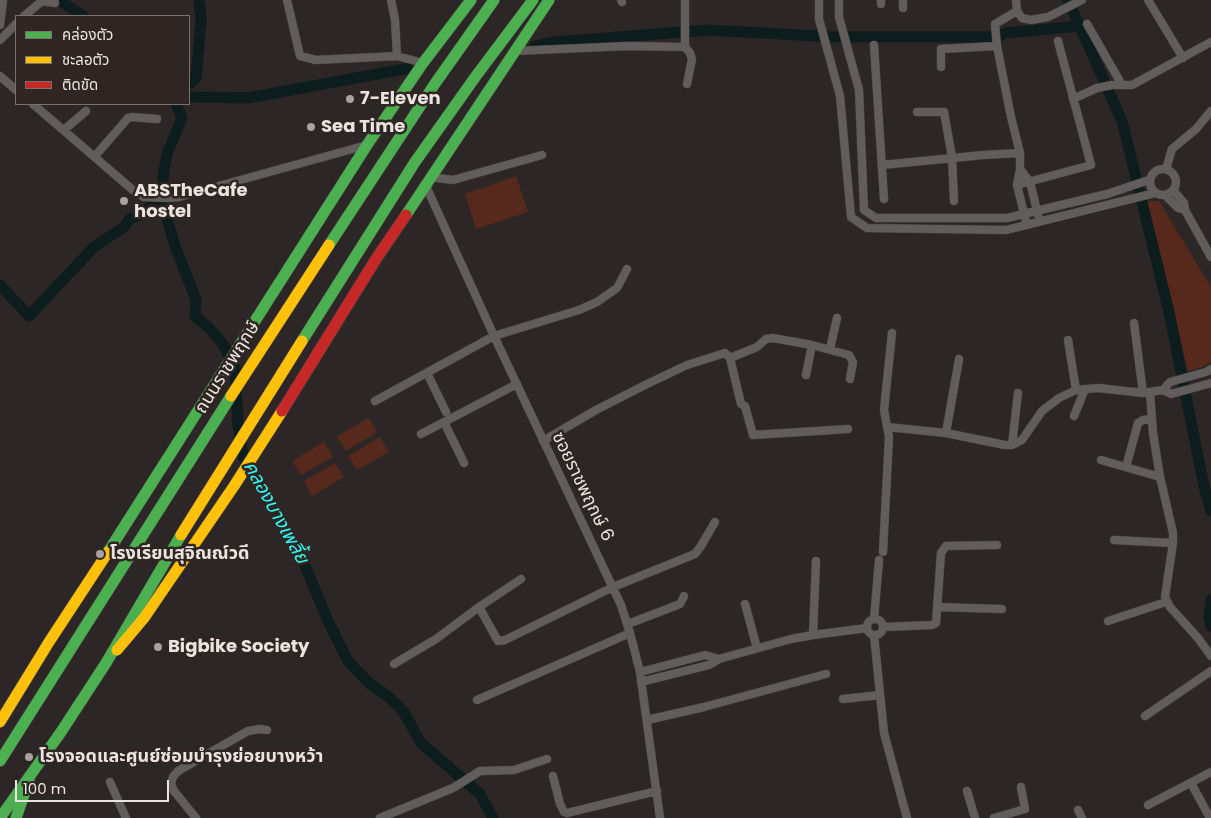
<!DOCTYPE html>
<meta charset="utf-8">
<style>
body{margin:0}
#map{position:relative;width:1211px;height:818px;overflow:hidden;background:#2c2726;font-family:Poppins,"Noto Sans Thai",sans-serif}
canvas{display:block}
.legend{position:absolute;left:15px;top:15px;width:175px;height:90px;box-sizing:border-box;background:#2f2623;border:1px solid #7a726f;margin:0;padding:6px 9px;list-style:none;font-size:15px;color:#eae3e1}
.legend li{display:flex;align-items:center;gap:10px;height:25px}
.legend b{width:25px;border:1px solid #7a726f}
.scale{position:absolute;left:15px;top:780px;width:154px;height:22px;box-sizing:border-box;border:2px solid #eae3e1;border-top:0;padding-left:6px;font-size:15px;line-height:18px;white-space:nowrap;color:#eae3e1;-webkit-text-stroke:4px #2f2623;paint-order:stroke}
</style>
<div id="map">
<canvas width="1211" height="818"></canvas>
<ul class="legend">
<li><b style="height:6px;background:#4caf50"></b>คล่องตัว</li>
<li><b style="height:6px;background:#ffc107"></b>ชะลอตัว</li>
<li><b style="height:6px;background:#c62828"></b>ติดขัด</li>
</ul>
<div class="scale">100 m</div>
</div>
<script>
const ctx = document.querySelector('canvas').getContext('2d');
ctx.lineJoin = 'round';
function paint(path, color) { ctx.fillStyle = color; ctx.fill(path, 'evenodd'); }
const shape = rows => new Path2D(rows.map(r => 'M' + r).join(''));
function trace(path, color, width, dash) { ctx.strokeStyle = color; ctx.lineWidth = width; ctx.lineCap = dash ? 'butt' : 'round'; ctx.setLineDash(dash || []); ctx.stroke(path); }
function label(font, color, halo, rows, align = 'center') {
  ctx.font = font + ' Poppins,"Noto Sans Thai",sans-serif'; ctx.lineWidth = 5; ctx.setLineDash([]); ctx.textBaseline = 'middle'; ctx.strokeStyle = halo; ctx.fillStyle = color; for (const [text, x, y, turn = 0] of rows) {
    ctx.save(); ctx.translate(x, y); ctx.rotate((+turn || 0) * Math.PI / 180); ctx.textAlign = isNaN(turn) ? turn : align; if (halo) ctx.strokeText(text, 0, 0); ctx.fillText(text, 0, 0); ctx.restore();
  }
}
const green = shape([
 [516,176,528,212,476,229,465,194],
 [1147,201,1159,201,1211,287,1211,361,1203,367,1188,371],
 [369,418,377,432,346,451,337,436],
 [380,437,389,452,357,470,348,456],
 [324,442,333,457,301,475,292,461],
 [335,463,344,477,312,496,304,481]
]);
const canal = shape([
 [59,0,83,16],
 [1068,0,1122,121,1169,312,1204,486,1211,511],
 [535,46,555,42,708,30,834,37,997,37,1006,33,1080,26],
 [189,84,196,78,201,20,199,0],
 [189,97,248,98,410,68],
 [176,104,182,118,167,154,163,177,165,212,175,246,196,300,195,316,210,329,223,344,235,369,238,425,243,456,301,556,328,621,348,661,368,682,391,699,403,711,421,743,480,794,493,818],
 [0,285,29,316,94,247,124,227,130,219,142,214,164,194],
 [1211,600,1209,617,1211,626]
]);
const street = shape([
 [287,0,300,56,316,60,397,56,423,63],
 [391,0,395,20,397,56],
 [621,0,622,2],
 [685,0,685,47],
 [819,0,819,19,840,96,851,217,867,228,1006,230,1155,193],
 [839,0,839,17,859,90,864,210,876,218,1007,218,1107,194,1149,180],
 [881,0,881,4],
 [903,0,903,8],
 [1016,0,1017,11],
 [1148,0,1183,58],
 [24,16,42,1,55,3],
 [1087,24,1122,85],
 [0,25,3,0],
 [0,40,16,24],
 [874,45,884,199],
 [515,51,628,46,685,47,690,53,692,59,687,84],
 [941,67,941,49,997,46],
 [0,76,16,90],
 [1073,99,1097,88,1112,85,1132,85,1211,42],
 [33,104,134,191,144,197,167,198,179,197,367,145],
 [917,112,944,112,952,157,954,201],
 [64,130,86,111],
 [95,156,128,118,132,117,157,119],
 [882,165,983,155,1020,153],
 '1150 182a13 13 0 1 1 26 0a13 13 0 1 1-26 0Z',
 [1020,169,1030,182,1038,215],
 [1166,169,1172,149,1196,129,1211,111],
 [430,177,453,180,542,155],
 [425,184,494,336,621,605,630,633,640,672,660,818],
 [1017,185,1091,165,1058,41],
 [1173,190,1184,203,1185,210,1211,257],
 [1165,195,1178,208,1185,210],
 [1027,225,1017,185,1020,169,1020,153,1011,117,997,46,995,24,1017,11,1022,18,1031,20,1048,17,1082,0],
 [1134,323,1143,393],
 [1068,340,1076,390],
 [830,349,837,318],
 [730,358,757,347,766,339,773,338,812,345,849,355,853,362,850,379],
 [427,373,446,412],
 [806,375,812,345],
 [1163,390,1171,394,1211,383],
 [1150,392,1153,433,1160,477,1173,533,1173,543,1165,597,1170,607,1198,638,1211,656],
 [375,401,494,336,579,310,597,302,617,288,627,269],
 [1074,416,1085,389],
 [444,422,464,463],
 [887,427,946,433,1005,445,1012,445,1022,440,1042,411,1059,398,1076,390,1098,388,1143,393,1163,390,1170,382,1206,372,1211,369],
 [946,433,959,359],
 [421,434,517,384],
 [543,441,596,410,645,385,687,365,725,353,730,358,741,404,745,406,753,435,848,429],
 [1012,445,1018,393],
 [1101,460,1160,477],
 [1126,467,1138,423,1143,420,1152,419],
 [1114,540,1173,543],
 [883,552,889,437,884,410,892,333],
 [521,579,479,607,498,641,505,640,613,587,695,554,701,546,715,522],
 [745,604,757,648],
 [938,607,1002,609],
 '867 627a8 8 0 1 1 16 0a8 8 0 1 1-16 0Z',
 [874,619,879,560],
 [1108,621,1166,602],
 [628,624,680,604,684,596],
 [883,627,932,625,936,623,941,553,946,546,997,545],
 [813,635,816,561],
 [874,635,884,733,907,818],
 [394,664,436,639,479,607],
 [640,672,705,655,719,659],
 [641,682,709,665,719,659,791,639,813,635,867,628],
 [843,699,880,695],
 [477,700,630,633],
 [1145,716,1211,671],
 [647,720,704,707,826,674],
 [553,776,560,804,564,812,567,813,657,791],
 [110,782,126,818],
 [1191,783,1210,818],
 [967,791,975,818],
 [1148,805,1211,772],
 [1078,810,1082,818],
 [196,818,174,791,171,784,173,777,178,771,248,731,260,729,267,730],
 [380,818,453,788,480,771,514,770,547,759],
 [994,818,1025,809,1021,787]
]);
const fast = shape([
 [406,215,549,0],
 [329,245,434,85,494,0],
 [302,341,415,162,476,76,533,0],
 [108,552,367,145,423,63,471,0],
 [0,761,231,396],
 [0,818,61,732,106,663,181,535],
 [16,818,29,780]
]);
const slow = shape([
 [231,396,329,245],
 [181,535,302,341],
 [117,650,144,618,234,486,282,411],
 [0,722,49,642,108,552]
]);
const jam = shape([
 [282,411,376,259,406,215]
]);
const markers = [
 [350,99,5,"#a8a1a0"],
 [311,127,5,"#a8a1a0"],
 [124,201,5,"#a8a1a0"],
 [100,554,5,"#a8a1a0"],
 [158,647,5,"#a8a1a0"],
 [29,757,5,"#a8a1a0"]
];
const poiNames = [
 ["7-Eleven",360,99],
 ["Sea Time",321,127],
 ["ABSTheCafe",134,191],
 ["hostel",134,212],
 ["โรงเรียนสุจิณณ์วดี",110,554],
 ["Bigbike Society",168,647],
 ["โรงจอดและศูนย์ซ่อมบำรุงย่อยบางหว้า",39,757]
];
const streetNames = [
 ["ถนนราชพฤกษ์",228,368,-58],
 ["ซอยราชพฤกษ์ 6",582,487,64]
];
const waterNames = [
 ["คลองบางเพลี้ย",275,513,61]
];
paint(green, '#56291c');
trace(canal, '#0d1c1c', 11);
trace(street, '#474342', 9);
trace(fast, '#474342', 12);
trace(slow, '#474342', 12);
trace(jam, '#474342', 12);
trace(street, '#615d5c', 8);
trace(fast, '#4caf50', 11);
trace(slow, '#ffc107', 11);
trace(jam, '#c62828', 11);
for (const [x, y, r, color] of markers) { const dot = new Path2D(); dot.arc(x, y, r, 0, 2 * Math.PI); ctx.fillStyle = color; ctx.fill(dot); trace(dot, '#2f2623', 2); }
label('bold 18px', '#eae3e1', '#2f2623', poiNames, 'left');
label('18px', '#eae3e1', '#2f2623', streetNames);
label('italic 19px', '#31fbf6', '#2f2623', waterNames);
</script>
